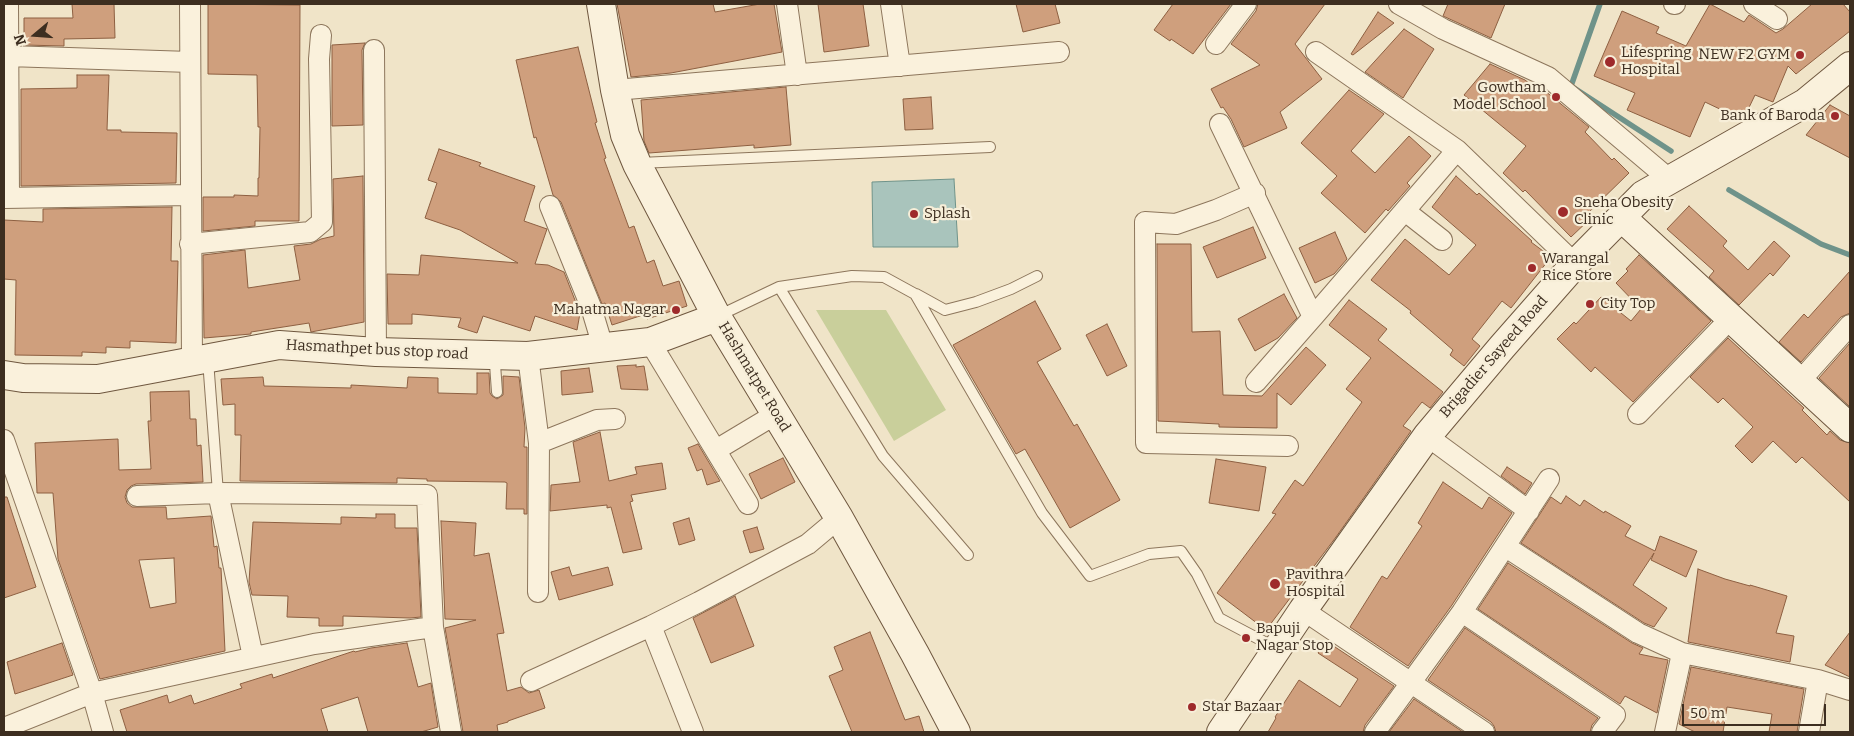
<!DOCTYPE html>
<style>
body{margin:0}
#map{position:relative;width:1854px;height:736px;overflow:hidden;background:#f0e4c8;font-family:Bitter,serif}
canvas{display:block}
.frame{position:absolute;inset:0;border:5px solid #3d2e20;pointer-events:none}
.north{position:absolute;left:10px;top:10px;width:50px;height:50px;-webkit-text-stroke:4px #f7eed8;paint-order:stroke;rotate:252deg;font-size:14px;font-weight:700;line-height:20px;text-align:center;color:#3d2e20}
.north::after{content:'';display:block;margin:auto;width:18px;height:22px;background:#3d2e20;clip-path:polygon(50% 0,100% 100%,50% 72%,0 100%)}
.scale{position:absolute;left:1682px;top:704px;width:144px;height:22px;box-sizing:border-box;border:2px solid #3d2e20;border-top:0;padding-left:6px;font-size:15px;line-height:18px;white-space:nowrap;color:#3d2e20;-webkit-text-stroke:4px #f7eed8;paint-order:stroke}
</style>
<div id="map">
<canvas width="1854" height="736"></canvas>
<div class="frame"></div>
<div class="north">N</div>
<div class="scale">50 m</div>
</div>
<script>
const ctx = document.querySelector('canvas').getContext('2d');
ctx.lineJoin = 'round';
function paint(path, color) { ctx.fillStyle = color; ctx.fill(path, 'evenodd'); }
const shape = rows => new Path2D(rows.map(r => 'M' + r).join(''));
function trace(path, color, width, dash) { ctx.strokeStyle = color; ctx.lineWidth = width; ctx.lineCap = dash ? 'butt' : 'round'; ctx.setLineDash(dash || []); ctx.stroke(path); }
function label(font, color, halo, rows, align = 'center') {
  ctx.font = font + ' Bitter,serif'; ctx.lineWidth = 4.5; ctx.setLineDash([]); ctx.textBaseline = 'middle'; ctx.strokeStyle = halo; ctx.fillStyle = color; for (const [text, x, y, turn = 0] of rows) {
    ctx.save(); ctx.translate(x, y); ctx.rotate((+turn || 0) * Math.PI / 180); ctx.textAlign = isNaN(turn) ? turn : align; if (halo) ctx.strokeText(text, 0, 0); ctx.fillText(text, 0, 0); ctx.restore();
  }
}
const green = shape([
 [816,310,886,310,946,410,894,441]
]);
const water = shape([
 [954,179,958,247,873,247,872,182,954,179]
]);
const stream = shape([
 [1600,4,1571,86,1671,151],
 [1729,190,1821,244,1850,255]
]);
const building = shape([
 [72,4,114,4,115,38,64,39,64,46,24,45,24,18,73,18,72,4],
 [208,4,300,5,299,221,255,221,255,226,203,231,203,197,234,197,234,195,258,196,258,178,259,178,260,127,258,127,257,75,208,74,208,4],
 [617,4,713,4,715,12,760,4,774,4,782,52,671,73,631,77,617,4],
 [818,4,863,4,869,46,824,52,818,4],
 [1016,4,1055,4,1060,23,1023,32,1016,4],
 [1173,4,1231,4,1193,54,1171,39,1170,41,1154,30,1173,4],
 [1258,4,1325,4,1295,44,1322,79,1280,112,1287,128,1244,147,1231,119,1223,107,1221,108,1211,89,1260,65,1231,44,1256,11,1258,4],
 [1448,4,1505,4,1491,38,1443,16,1448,4],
 [1710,4,1744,22,1749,15,1776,33,1783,29,1812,4,1843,4,1850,12,1850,31,1796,74,1788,66,1773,102,1755,95,1743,120,1705,102,1690,137,1627,110,1635,93,1594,76,1622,11,1659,27,1656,33,1686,46,1710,4],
 [1378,12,1394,23,1353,55,1351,54,1378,12],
 [1404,29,1434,49,1403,98,1365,72,1404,29],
 [365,43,362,50,363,125,332,126,332,45,365,43],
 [578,47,597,122,595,123,606,158,604,159,629,228,634,226,647,263,654,260,663,286,679,281,687,306,647,319,646,314,612,325,605,303,602,304,561,202,553,195,536,137,534,138,516,60,578,47],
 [1490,64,1525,80,1534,87,1536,85,1539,86,1589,127,1585,132,1612,160,1614,158,1629,173,1587,214,1591,218,1571,237,1525,190,1523,192,1503,173,1526,146,1464,95,1490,64],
 [77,75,109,75,107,130,121,130,121,132,177,133,176,183,21,186,21,89,77,88,77,75],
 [786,87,791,145,754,148,754,145,649,153,644,141,641,100,786,87],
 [1349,90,1384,114,1351,151,1375,173,1409,136,1431,156,1407,183,1410,186,1388,211,1386,209,1365,233,1321,193,1337,176,1301,143,1349,90],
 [931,97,933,129,905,130,903,99,931,97],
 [1830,105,1850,116,1850,158,1806,135,1830,105],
 [439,149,481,163,479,166,535,186,524,221,547,229,535,264,548,265,564,272,580,313,577,330,535,316,530,331,483,316,477,333,458,327,461,318,412,314,412,324,388,324,387,274,419,275,421,255,518,263,460,230,425,218,437,183,428,180,439,149],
 [363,176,364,322,311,332,309,323,251,332,251,334,204,338,203,255,245,250,248,288,300,280,294,246,311,244,321,239,334,236,333,179,363,176],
 [1456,176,1477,195,1479,193,1532,241,1531,242,1551,257,1511,308,1502,301,1472,339,1480,346,1464,366,1450,355,1453,350,1410,313,1411,311,1371,280,1405,239,1449,275,1476,245,1432,207,1456,176],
 [1689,206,1727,241,1723,246,1748,270,1774,241,1790,256,1773,276,1770,273,1739,305,1709,277,1714,271,1667,229,1689,206],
 [172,207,171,261,178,261,176,343,130,341,130,348,106,347,106,353,82,352,82,356,15,355,16,280,4,279,4,220,43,222,43,209,172,207],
 [1253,227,1266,258,1217,278,1203,247,1253,227],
 [1335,232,1347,259,1334,274,1315,283,1299,248,1335,232],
 [1157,244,1191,244,1192,332,1220,331,1223,395,1262,396,1306,347,1326,365,1291,405,1277,393,1277,428,1219,427,1219,424,1158,421,1157,244],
 [1639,255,1711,321,1633,402,1595,367,1591,372,1557,339,1574,322,1576,324,1601,297,1631,321,1641,309,1616,283,1628,271,1626,269,1639,255],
 [1850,271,1850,313,1841,317,1801,362,1779,342,1804,314,1808,318,1850,271],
 [1284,294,1297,318,1278,338,1255,351,1238,319,1284,294],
 [1349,300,1387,329,1378,340,1443,392,1430,408,1422,402,1403,426,1411,431,1336,537,1266,630,1217,593,1276,514,1272,513,1295,480,1303,486,1362,402,1346,389,1371,358,1329,325,1349,300],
 [1035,301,1061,349,1037,362,1074,426,1077,424,1120,500,1070,528,1025,449,1016,454,953,345,1035,301],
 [1107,324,1127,366,1107,376,1086,335,1107,324],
 [1728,338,1804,408,1802,410,1827,435,1830,431,1840,440,1850,443,1850,502,1802,457,1796,463,1773,441,1752,463,1735,446,1753,427,1723,398,1718,403,1690,377,1728,338],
 [1850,343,1850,407,1819,378,1850,343],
 [636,365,636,367,644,366,648,390,621,389,617,366,636,365],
 [589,368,593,392,562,395,561,371,589,368],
 [477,373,489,373,490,393,492,396,497,399,503,395,503,376,519,377,525,428,524,447,527,447,527,514,524,514,524,509,506,509,507,483,505,482,427,481,427,479,397,478,397,483,240,481,241,435,235,435,235,404,223,405,221,379,263,377,264,386,351,388,351,385,407,388,408,377,438,378,438,393,477,394,477,373],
 [189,391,190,419,196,419,197,446,201,445,203,482,136,484,131,486,127,490,125,497,127,503,132,507,166,507,167,519,211,516,214,547,217,546,219,568,221,568,225,651,100,679,58,559,53,493,37,493,35,443,118,439,119,470,151,469,148,421,151,421,150,392,189,391],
 [174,558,176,603,150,608,139,560,174,558],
 [600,432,609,481,637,474,635,467,662,463,666,489,631,495,633,501,630,502,642,549,623,553,611,507,607,508,607,505,550,511,551,485,580,482,573,442,600,432],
 [698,444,720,481,707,485,702,469,697,471,688,448,698,444],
 [783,458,795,482,761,499,749,474,783,458],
 [1216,459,1266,467,1259,511,1209,503,1216,459],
 [1507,467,1532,483,1525,494,1501,476,1507,467],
 [1443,482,1482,509,1489,497,1512,513,1452,605,1408,666,1350,627,1382,576,1387,579,1422,526,1418,523,1443,482],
 [1566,496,1580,506,1584,500,1604,513,1605,511,1631,526,1625,536,1655,551,1660,536,1697,551,1686,577,1651,560,1654,553,1633,585,1667,608,1654,627,1644,623,1521,543,1551,497,1561,504,1566,496],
 [4,497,7,497,36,587,4,598,4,497],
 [376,514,395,514,395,528,417,528,421,617,410,618,343,616,343,626,319,626,319,618,287,617,288,596,252,595,249,582,253,522,341,524,341,517,376,518,376,514],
 [689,518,695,540,679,545,673,523,689,518],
 [441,521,476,523,474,556,489,553,504,633,497,634,507,691,521,687,529,693,539,690,545,708,508,721,508,722,497,725,498,732,463,732,445,628,476,620,445,619,441,521],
 [757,527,764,549,750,553,743,531,757,527],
 [1508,563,1632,643,1643,648,1639,654,1668,660,1657,713,1625,696,1620,704,1478,609,1508,563],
 [569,567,572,576,608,567,613,585,559,600,551,572,569,567],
 [1698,569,1725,579,1750,586,1750,585,1787,596,1776,633,1794,636,1790,662,1688,642,1698,569],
 [735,596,754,646,711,663,693,618,735,596],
 [1465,628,1598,718,1592,725,1590,732,1496,732,1494,726,1491,722,1428,680,1465,628],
 [870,632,905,720,919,716,924,732,852,732,829,676,843,670,834,647,870,632],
 [1850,632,1850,677,1825,665,1850,632],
 [1326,641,1394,686,1365,725,1363,732,1268,732,1276,718,1275,717,1299,680,1340,707,1358,679,1318,653,1326,641],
 [62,643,73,675,15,694,7,662,62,643],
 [407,643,418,687,431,683,438,727,421,732,368,732,358,697,321,709,328,732,127,732,120,710,167,695,169,703,191,695,194,704,242,688,240,684,272,674,273,678,354,651,355,652,371,648,407,643],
 [1691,667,1804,689,1797,732,1769,732,1772,714,1727,707,1723,732,1695,732,1679,724,1691,667],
 [1414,699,1463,732,1389,732,1414,699]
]);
const lane = shape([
 [640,163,990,147],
 [779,287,883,456,968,555],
 [916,294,945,310,976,302,1011,289,1037,276],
 [718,316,779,287,852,276,884,277,915,294,1042,513,1090,576,1149,554,1181,551,1197,574,1219,618,1276,648],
 [489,358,495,364,497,392],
 [208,360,218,493]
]);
const street = shape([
 [8,4,9,198],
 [190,4,192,362],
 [787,4,797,75],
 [891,4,900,66],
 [1399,4,1443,29,1548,77,1669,179],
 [1674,4,1675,4],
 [1754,4,1777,19],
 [1216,44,1246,4],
 [374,50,376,352],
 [1316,52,1457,150,1575,264],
 [8,56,190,62],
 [615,90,1059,52],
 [1220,124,1313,317,1256,382],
 [1255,193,1216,210,1176,224,1145,222,1146,443,1288,446],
 [4,198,190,195],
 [550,206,591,307,603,347],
 [1405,211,1442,240],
 [190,244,310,232,322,222,319,59,321,35],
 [1313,317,1457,150],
 [650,342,748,504],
 [528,356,539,443,538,592],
 [1800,381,1850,325],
 [1638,414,1731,318],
 [1427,436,1529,511],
 [4,440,92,693,103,732],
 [539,443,597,420,615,419],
 [716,450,776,414],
 [137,496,218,493],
 [1506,547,1638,633,1682,653,1665,732],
 [1303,610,1484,732],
 [1462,612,1615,715,1602,732],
 [651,626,693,732],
 [1682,653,1818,680,1850,690],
 [253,657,218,493,427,495,433,627,451,732],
 [531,681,651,626,699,602,808,544,839,518],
 [4,728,92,693,314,644,433,627],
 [1375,732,1462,612,1549,479],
 [1809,732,1818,680]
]);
const secondary = shape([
 [601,4,615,90,625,135,637,164,717,317,839,518,915,654,956,732],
 [1621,217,1850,428],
 [4,375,23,378,98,379,279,345,376,352,528,356,650,342,717,317],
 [1221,732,1303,610,1427,436,1502,347,1575,264,1643,195,1805,103,1850,66]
]);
const markers = [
 [1800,55,5,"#9e2a2b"],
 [1610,62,6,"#9e2a2b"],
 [1556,97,5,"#9e2a2b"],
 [1835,116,5,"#9e2a2b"],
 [1563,212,6,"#9e2a2b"],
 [914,214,5,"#9e2a2b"],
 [1532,268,5,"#9e2a2b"],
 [1590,304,5,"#9e2a2b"],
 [676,310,5,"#9e2a2b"],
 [1275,584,6,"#9e2a2b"],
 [1246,638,5,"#9e2a2b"],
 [1192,707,5,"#9e2a2b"]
];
const poiNames = [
 ["Lifespring",1621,53],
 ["Hospital",1621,70],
 ["NEW F2 GYM",1790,55,"right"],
 ["Gowtham",1546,88,"right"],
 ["Model School",1546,105,"right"],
 ["Bank of Baroda",1825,116,"right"],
 ["Sneha Obesity",1574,203],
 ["Clinic",1574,220],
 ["Splash",924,214],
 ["Warangal",1542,259],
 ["Rice Store",1542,276],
 ["City Top",1600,304],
 ["Mahatma Nagar",666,310,"right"],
 ["Pavithra",1286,575],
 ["Hospital",1286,592],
 ["Bapuji",1256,629],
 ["Nagar Stop",1256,646],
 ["Star Bazaar",1202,707]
];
const streetNames = [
 ["Hasmathpet bus stop road",377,350,3],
 ["Brigadier Sayeed Road",1494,357,-49],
 ["Hashmatpet Road",754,377,59]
];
paint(green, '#c9cf9b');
paint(water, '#a9c4bc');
trace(water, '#6f938a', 1);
trace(stream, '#6f938a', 5.5);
paint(building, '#cf9f7d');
trace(building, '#8d5f41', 1);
trace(lane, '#8d765c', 12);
trace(street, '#8d765c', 22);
trace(secondary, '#6f573f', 30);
trace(lane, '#faf1dc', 10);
trace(street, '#faf1dc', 20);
trace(secondary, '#faf1dc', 28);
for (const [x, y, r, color] of markers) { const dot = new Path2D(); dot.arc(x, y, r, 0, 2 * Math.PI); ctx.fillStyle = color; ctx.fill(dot); trace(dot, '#f7eed8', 2); }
label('15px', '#3d2e20', '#f7eed8', poiNames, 'left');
label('15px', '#3d2e20', '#f7eed8', streetNames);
</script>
